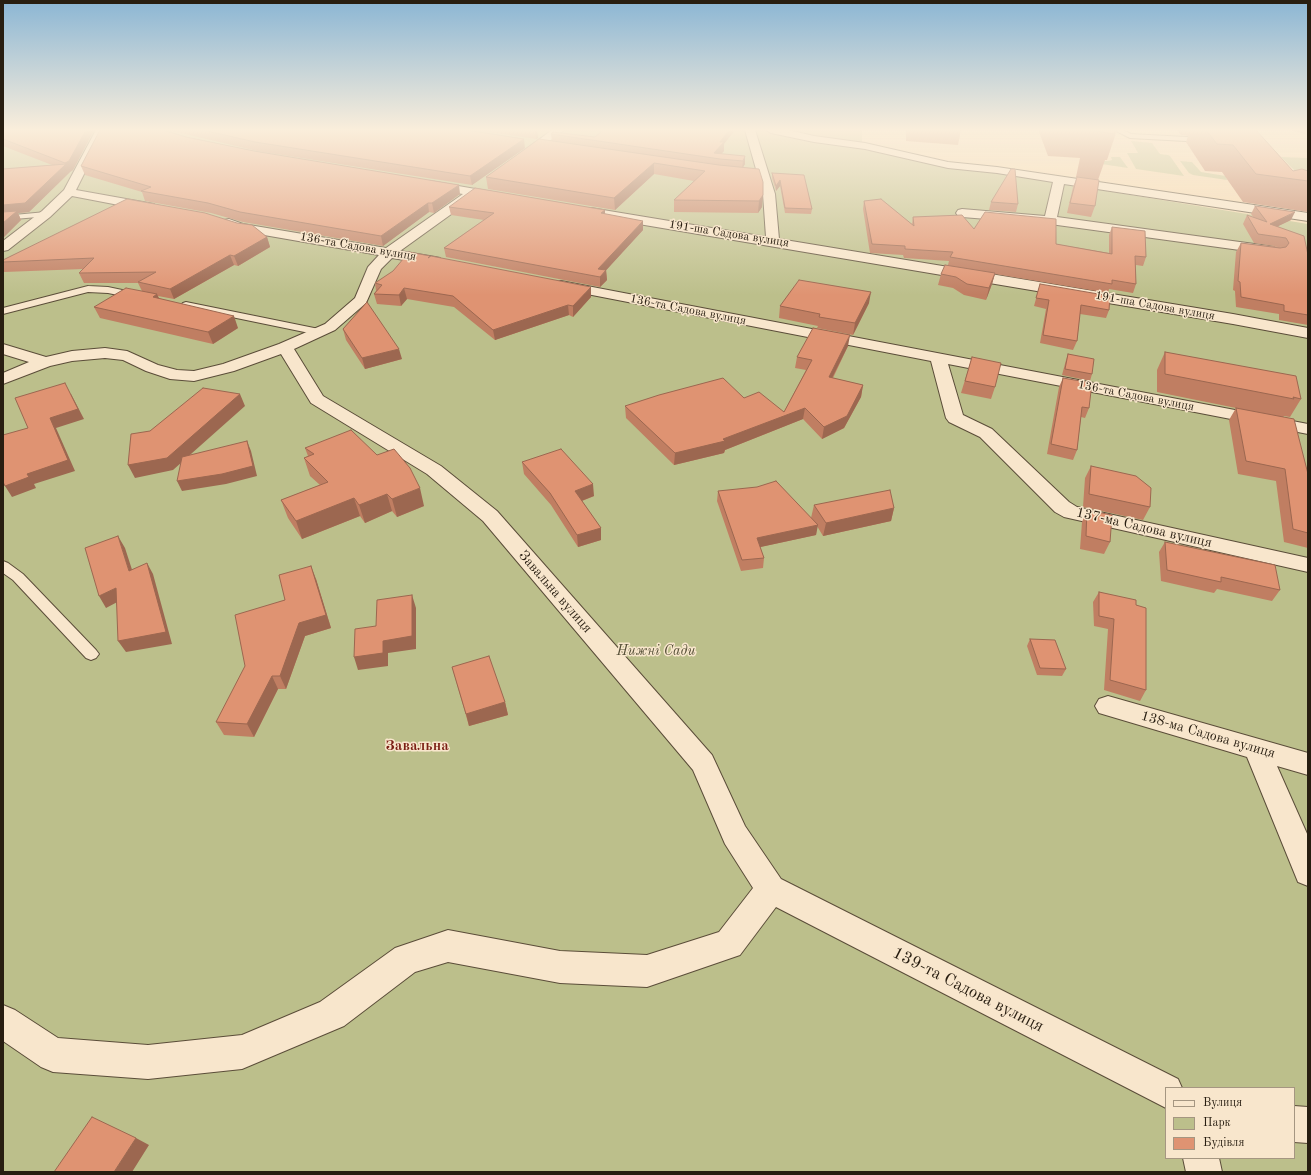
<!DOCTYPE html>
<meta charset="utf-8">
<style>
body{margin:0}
#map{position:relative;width:1311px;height:1175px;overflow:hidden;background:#f5d9b0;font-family:"Old Standard TT",serif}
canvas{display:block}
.frame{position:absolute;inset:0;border:4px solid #281e11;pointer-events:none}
.legend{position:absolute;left:1165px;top:1087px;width:130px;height:72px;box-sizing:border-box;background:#f8e6cc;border:1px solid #a59681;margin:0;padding:5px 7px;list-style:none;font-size:12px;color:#281e11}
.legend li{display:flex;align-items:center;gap:8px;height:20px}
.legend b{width:20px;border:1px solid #a59681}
</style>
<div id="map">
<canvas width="1311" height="1175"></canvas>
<div class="frame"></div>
<ul class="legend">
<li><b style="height:5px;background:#f8e6cc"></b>Вулиця</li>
<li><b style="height:11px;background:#bcbf8b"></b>Парк</li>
<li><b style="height:11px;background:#df9372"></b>Будівля</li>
</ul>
</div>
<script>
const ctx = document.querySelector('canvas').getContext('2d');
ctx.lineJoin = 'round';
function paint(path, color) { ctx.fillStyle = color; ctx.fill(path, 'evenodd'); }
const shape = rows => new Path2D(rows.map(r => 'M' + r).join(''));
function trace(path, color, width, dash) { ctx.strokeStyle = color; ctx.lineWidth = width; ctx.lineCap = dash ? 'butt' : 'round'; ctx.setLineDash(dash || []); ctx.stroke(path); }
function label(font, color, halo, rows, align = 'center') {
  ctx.font = font + ' "Old Standard TT",serif'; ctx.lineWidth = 3; ctx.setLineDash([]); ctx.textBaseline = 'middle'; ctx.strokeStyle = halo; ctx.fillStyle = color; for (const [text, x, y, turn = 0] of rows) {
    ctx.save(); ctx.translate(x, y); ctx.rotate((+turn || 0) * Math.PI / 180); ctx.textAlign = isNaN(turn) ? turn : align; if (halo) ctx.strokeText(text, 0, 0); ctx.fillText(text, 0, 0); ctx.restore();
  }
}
const green = shape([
 [3,130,862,130,862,149,948,168,1003,174,1308,224,1308,1172,3,1172],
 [1166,1088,1294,1088,1294,1158,1166,1158],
 [1131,141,1152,143,1160,154,1168,155,1170,156,1184,176,1136,169,1127,153,1138,153],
 [1111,157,1120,157,1128,168,1095,163,1094,161,1108,161,1112,160],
 [1281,157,1308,158,1308,178,1301,177],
 [1180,161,1192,162,1201,172,1226,176,1227,180,1193,175,1189,173]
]);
const service = shape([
 [1114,130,1123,130,1131,134,1205,138,1208,140,1205,142,1130,138,1114,130],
 [46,212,49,212,49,216,3,220,3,216,46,212],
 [88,286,108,287,141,294,143,296,138,299,108,293,88,292,3,314,3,308,88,286],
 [186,302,319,329,324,332,319,335,183,307,181,305,183,303,186,302],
 [3,561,8,563,23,574,96,650,99,654,96,658,91,660,86,658,13,580,3,573,3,561]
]);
const minor = shape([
 [96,130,106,130,76,190,154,204,156,207,154,210,150,211,72,196,50,217,8,250,3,251,3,241,42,211,64,190,96,130],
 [552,130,564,130,525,160,517,160,515,158,517,156,552,130],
 [745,130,755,130,775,194,779,239,1233,314,1308,328,1308,338,1233,324,591,216,587,215,585,212,587,209,591,208,766,237,763,194,745,130],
 [766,130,788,130,814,136,865,143,948,162,997,167,1308,213,1308,221,1064,184,1057,217,1269,246,1274,247,1276,250,1274,253,1269,254,1050,224,962,217,958,216,956,213,958,210,962,209,1045,216,1053,182,997,173,948,168,865,149,814,142,771,133,766,130],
 [430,181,498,193,502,194,504,197,502,200,498,201,475,197,400,251,435,257,440,258,442,261,440,264,435,265,392,258,381,269,366,303,335,330,294,349,323,396,441,466,497,511,712,755,745,826,781,879,1178,1079,1182,1088,1166,1088,1166,1108,776,907,740,955,647,987,560,983,448,962,415,972,344,1026,242,1069,148,1079,53,1072,41,1067,3,1041,3,1005,15,1010,58,1038,148,1045,242,1035,320,1002,395,948,448,930,560,951,647,955,719,932,753,888,725,844,693,770,483,521,427,474,311,403,281,354,234,371,194,381,170,379,146,371,123,360,105,358,72,361,50,366,3,384,3,373,29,362,3,354,3,344,46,357,72,351,105,348,127,351,158,365,177,370,194,371,223,364,279,344,325,324,355,298,368,267,379,255,241,231,224,226,223,223,224,220,229,219,243,224,386,248,463,194,426,188,424,185,426,182,430,181],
 [561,281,1308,424,1308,434,948,364,963,415,992,429,1069,502,1077,507,1308,558,1308,572,1064,517,1055,512,980,437,949,422,946,418,931,361,556,288,554,285,556,282,561,281],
 [1108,696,1308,753,1308,775,1277,766,1308,836,1308,886,1298,882,1247,757,1099,713,1095,706,1099,699,1108,696],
 [1294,1106,1308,1107,1308,1143,1294,1142,1294,1106],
 [1183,1158,1219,1158,1222,1172,1186,1172,1183,1158]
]);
const wall = shape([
 [3,130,94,130,73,170,70,172,29,212,18,213,21,220,3,238,3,169,52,165,3,146],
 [168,130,466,130,525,148,472,185,257,151],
 [475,130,537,130,538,138,536,139],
 [906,130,961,130,958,145,906,141],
 [1039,130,1117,130,1107,160,1105,160,1098,180,1095,206,1091,217,1067,213,1073,187,1077,177,1076,177,1080,158,1048,156,1039,132],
 [1177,130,1256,130,1293,171,1308,171,1308,212,1243,202,1222,172,1205,171,1186,142,1188,136,1181,135],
 [1290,130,1307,130,1305,134],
 [551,134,595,137,724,144,724,151,721,154,745,156,745,164,743,167,762,207,758,213,674,212,674,200,694,181,654,174,615,210,488,189,486,177,552,141],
 [186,137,460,194,434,213,429,212,383,246,243,222,211,213,145,201,142,192,85,175,81,166],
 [772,173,812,209,811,214,785,213,780,186,776,191,772,178],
 [864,201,912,224,913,217,1056,244,1109,253,1109,235,1112,227,1146,257,1143,266,1136,265,1136,284,1133,293,1109,289,1108,293,995,274,992,284,986,300,964,295,953,288,938,285,941,274,948,265,949,261,904,258,903,255,870,253,863,209],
 [991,202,1018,204,1016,212,989,210],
 [1255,206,1291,220,1278,226,1308,255,1308,325,1279,320,1279,314,1236,307,1235,291,1233,290,1236,252,1241,243,1282,247,1281,247,1254,243,1243,224,1247,215,1254,218,1251,214],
 [449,207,605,210,605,214,643,230,606,270,607,280,600,287,446,257,444,248,484,220,451,215],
 [267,237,270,247,238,266,234,265,174,299,158,296,159,298,238,328,213,344,100,318,94,307,142,291,138,283,84,283,79,273,83,269,4,272,3,271,3,260],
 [430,257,591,297,573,317,569,315,495,340,454,307,407,299,401,306,377,304,374,294,376,291,375,283],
 [1040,284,1109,310,1106,318,1080,314,1077,341,1073,350,1040,343,1046,309,1034,306],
 [869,303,853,335,817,328,818,326,779,318,780,306],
 [343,329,402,359,365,369,346,340],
 [848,346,833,378,863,385,861,397,844,428,822,439,803,419,725,450,724,453,674,465,626,418,625,406,744,398,784,412,806,370,795,368,797,357],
 [1165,352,1301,399,1290,417,1284,416,1283,417,1308,474,1308,548,1284,542,1276,481,1238,474,1229,420,1236,408,1157,392,1157,370],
 [1068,354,1092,374,1090,381,1062,375,1066,360],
 [972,357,995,387,991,399,961,393],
 [1063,378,1089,408,1085,418,1081,417,1077,450,1073,460,1047,454,1059,387],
 [305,448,424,506,397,517,392,511,365,523,360,516,302,539,288,518,281,500,320,485,310,476,304,458,308,456],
 [522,462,594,496,582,501,601,528,601,540,578,547,551,505,524,474],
 [1091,466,1150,507,1143,520,1083,507,1085,478],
 [718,491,813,520,811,518,814,505,894,508,891,521,823,536,817,526,816,535,760,547,764,558,763,568,741,571,717,501],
 [1087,510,1110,542,1104,554,1080,549,1082,522],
 [1165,542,1280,590,1272,601,1217,589,1214,593,1161,581,1159,552],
 [316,579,331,628,305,636,286,689,278,689,254,737,224,735,216,722,285,600],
 [1099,592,1136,605,1146,690,1140,701,1104,690,1108,629,1094,626,1093,602],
 [1030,639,1066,669,1062,676,1037,675,1027,646],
 [452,667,505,702,508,715,469,726]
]);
const shadedWall = shape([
 [86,130,94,130,73,170,70,172,29,212,18,213,21,220,3,238,3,205,66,164,65,163],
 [536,130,537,130,538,138,536,139,535,131],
 [729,130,735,130,724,144,724,151,717,158,714,153,720,142],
 [524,139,525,148,472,185,470,176],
 [745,156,745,164,742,169,743,161],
 [654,163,654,174,615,210,614,198],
 [780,180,780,186,776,191,776,186],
 [459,185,460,194,434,213,432,203],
 [763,195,762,207,758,213,759,201],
 [428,203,429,212,383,246,381,236],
 [605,210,605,219,601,213],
 [1295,212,1291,220,1266,232,1270,224],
 [643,221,643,230,600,277,598,269],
 [267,237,270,247,238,266,234,256],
 [230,255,234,265,174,299,170,289],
 [606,270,607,280,600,287,600,277],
 [995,273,992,284,986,300,989,288],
 [591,287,591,297,573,317,573,306],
 [404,288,407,299,401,306,399,295],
 [871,292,869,303,853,335,855,323],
 [157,294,162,306,153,297],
 [568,305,569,315,495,340,493,330],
 [234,316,238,328,213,344,208,332],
 [850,335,848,346,827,388,829,377],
 [399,349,402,359,365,369,362,358],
 [863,385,861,397,844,428,822,439,824,427],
 [71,394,84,419,56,428,75,471,34,484,36,488,12,497,5,486,27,474,50,418],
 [240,394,245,406,173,470,135,478,128,465],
 [805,408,803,419,725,450,724,453,674,465,675,453,723,439],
 [247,441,251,451,257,476,226,484,182,491,177,481],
 [593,484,594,496,576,503,575,491],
 [420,488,424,506,397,517,392,499],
 [387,494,392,511,365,523,359,505],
 [354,498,360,516,302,539,296,521],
 [894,508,891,521,823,536,826,523],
 [818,525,816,535,756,548,757,538],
 [601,528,601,540,578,547,577,535],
 [118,536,125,548,136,582,129,571],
 [147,563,153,574,172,644,126,652,118,641],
 [311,566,316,579,331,628,305,636,286,689,280,676],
 [116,588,123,599,106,608,99,596],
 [412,595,416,608,416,649,388,653,388,666,358,670,354,657,383,641],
 [272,676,278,689,254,737,247,724],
 [505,702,508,715,469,726,466,714],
 [136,1138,149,1145,132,1172,114,1172]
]);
const building = shape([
 [3,130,86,130,69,161,65,163,3,139,3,130],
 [100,130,163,130,186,137,254,151,459,185,432,203,428,203,381,236,240,212,208,203,141,191,151,187,81,166,100,130],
 [203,130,466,130,524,139,470,176,255,142,203,130],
 [603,130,729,130,720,142,724,142,714,153,745,156,743,161,720,159,551,134,553,132,595,137,603,130],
 [1091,130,1115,130,1114,134,1091,130],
 [1206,130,1256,130,1293,171,1302,169,1308,171,1308,181,1256,174,1233,145,1217,144,1206,130],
 [539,139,719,165,759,169,763,182,763,195,759,201,674,200,705,171,654,163,614,198,486,177,539,139],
 [66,164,25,203,3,205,3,169,66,164],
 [1011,169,1015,169,1018,204,991,202,1011,169],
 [772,173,804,175,812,209,785,208,780,180,776,186,772,173],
 [1077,177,1099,180,1095,206,1070,203,1077,177],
 [475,188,605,210,601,213,643,221,598,269,606,270,600,277,444,248,494,213,449,207,475,188],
 [127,199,205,213,237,223,252,225,267,237,234,256,230,255,170,289,138,282,156,272,79,273,94,258,3,262,3,260,127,199],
 [881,199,914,226,913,217,962,215,974,229,985,212,1056,219,1056,244,1112,254,1112,227,1145,231,1146,257,1135,256,1136,284,1112,280,1112,284,950,257,953,252,905,249,905,246,872,244,864,201,881,199],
 [1255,206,1295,212,1270,224,1304,236,1308,255,1308,315,1284,311,1284,305,1241,297,1240,282,1238,281,1241,243,1280,248,1286,247,1289,243,1286,238,1258,234,1247,215,1267,222,1255,206],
 [17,211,3,223,3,212,17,211],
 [409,252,430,256,428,258,431,256,591,287,573,306,568,305,493,330,453,296,404,288,399,295,374,294,382,285,375,283,393,271,409,252],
 [945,265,995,273,989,288,967,284,956,277,941,274,945,265],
 [799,280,871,292,855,323,819,317,820,314,780,306,799,280],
 [1040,284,1110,296,1109,310,1081,305,1077,341,1043,335,1049,300,1036,298,1040,284],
 [126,288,157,294,153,297,234,316,208,332,94,307,126,288],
 [367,302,399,349,362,358,343,329,367,302],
 [813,328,850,335,829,377,863,385,847,416,824,427,805,408,723,439,725,441,675,453,625,406,659,395,723,378,744,398,759,392,784,412,812,360,797,357,813,328],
 [1165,352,1296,376,1301,399,1293,397,1294,399,1165,374,1165,352],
 [1068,354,1094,359,1092,374,1065,369,1068,354],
 [972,357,1001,363,995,387,965,381,972,357],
 [1063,378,1092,383,1089,408,1082,407,1077,450,1051,444,1063,378],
 [65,383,78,409,50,418,68,460,27,474,29,477,5,486,3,482,3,435,28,428,15,398,65,383],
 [203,388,240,394,167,458,128,465,131,434,150,431,203,388],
 [1236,408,1294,419,1308,474,1308,533,1293,529,1285,469,1246,461,1236,408],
 [351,430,377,455,394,449,410,468,420,488,392,499,387,494,359,505,354,498,296,521,281,500,328,482,304,458,314,454,305,448,351,430],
 [247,441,253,466,222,474,177,481,182,457,247,441],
 [561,449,593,484,575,491,601,528,577,535,550,493,522,462,561,449],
 [1091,466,1136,476,1151,488,1150,507,1089,494,1091,466],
 [776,481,818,525,757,538,764,558,742,560,718,491,757,487,776,481],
 [890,490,894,508,826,523,814,505,890,490],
 [1087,510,1112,515,1110,542,1086,536,1087,510],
 [118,536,129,571,147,563,166,632,118,641,116,588,99,596,85,548,118,536],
 [1165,542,1275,565,1280,590,1221,577,1221,582,1167,570,1165,542],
 [311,566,326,615,299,623,280,676,272,676,247,724,216,722,245,666,235,615,285,600,279,575,311,566],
 [1099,592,1136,600,1136,605,1146,608,1146,690,1110,680,1114,619,1099,616,1099,592],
 [412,595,412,636,383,641,383,653,354,657,355,629,376,626,377,600,412,595],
 [1030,639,1055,640,1066,669,1040,668,1030,639],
 [489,656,505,702,466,714,452,667,489,656],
 [92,1117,136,1138,114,1172,54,1172,92,1117]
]);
const farStreetnames = [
 ["191-ша Садова вулиця",729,234,9],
 ["136-та Садова вулиця",358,247,10],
 ["191-ша Садова вулиця",1155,306,10],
 ["136-та Садова вулиця",688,310,11],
 ["136-та Садова вулиця",1136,396,11]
];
const streetNames = [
 ["137-ма Садова вулиця",1144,528,13],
 ["Завальна вулиця",555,592,49],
 ["138-ма Садова вулиця",1208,735,16]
];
const parkNames = [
 ["Нижні Сади",656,651]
];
const neighbourhoodNames = [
 ["Завальна",417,746]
];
const nearStreetnames = [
 ["139-та Садова вулиця",968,990,27]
];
paint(green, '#bcbf8b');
trace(service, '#5b4d39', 2);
trace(minor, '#5b4d39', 2);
paint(service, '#f8e6cc');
paint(minor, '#f8e6cc');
paint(wall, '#c07e62');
paint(shadedWall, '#9c6750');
paint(building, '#df9372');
trace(building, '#9c6750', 1);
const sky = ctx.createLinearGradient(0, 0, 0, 295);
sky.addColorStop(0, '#8bb6d4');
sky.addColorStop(0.44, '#faeedb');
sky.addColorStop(1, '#faeedb00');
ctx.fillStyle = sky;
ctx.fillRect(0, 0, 1311, 295);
label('12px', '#281e11', '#f8e6cc', farStreetnames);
label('14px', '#281e11', '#f8e6cc', streetNames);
label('italic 14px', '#544e36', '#f8e6cc', parkNames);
label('bold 15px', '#7a1f14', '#f8e6cc', neighbourhoodNames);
label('17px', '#281e11', '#f8e6cc', nearStreetnames);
</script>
